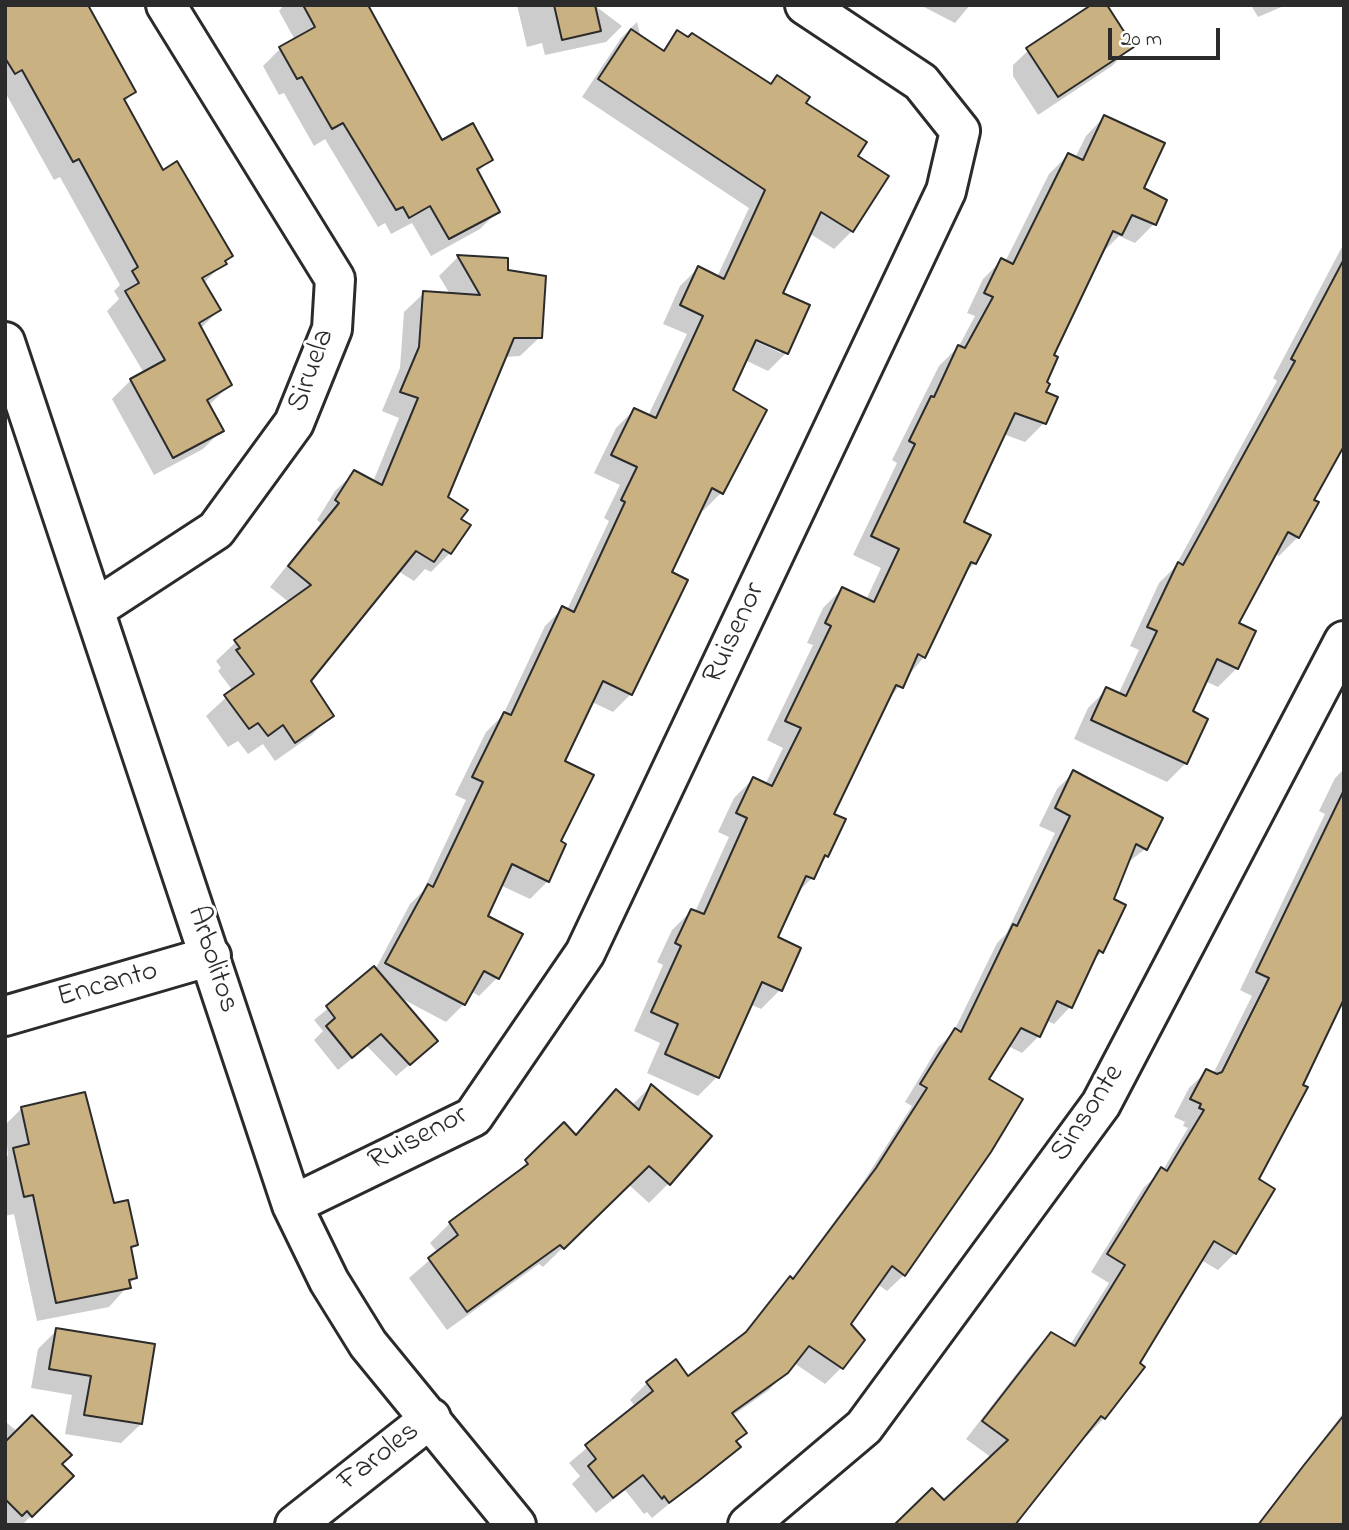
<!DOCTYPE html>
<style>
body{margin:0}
#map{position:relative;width:1349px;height:1530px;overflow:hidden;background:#fff;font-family:"Indie Flower",sans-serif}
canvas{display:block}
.frame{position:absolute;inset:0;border:7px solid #2b2b2b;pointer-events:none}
.scale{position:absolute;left:1108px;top:28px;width:112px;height:32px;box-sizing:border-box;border:4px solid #2b2b2b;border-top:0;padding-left:9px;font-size:21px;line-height:24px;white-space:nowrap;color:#2b2b2b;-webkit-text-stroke:5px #fff;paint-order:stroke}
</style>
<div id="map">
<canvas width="1349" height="1530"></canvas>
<div class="frame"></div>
<div class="scale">20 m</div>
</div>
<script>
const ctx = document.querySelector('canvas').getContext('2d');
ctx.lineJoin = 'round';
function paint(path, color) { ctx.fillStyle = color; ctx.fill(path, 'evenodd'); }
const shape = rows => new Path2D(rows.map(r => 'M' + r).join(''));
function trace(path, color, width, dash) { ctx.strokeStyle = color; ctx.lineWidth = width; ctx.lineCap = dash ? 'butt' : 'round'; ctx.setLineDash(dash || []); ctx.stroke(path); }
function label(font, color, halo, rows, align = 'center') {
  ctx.font = font + ' "Indie Flower",sans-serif'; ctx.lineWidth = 6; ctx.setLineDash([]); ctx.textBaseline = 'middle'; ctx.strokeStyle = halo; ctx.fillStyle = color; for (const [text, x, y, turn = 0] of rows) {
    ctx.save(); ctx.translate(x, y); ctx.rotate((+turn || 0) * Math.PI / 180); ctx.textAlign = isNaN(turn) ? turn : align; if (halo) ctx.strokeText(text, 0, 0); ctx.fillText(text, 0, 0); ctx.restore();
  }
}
const shadow = shape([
 [5,5,134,92,124,102,162,172,231,255,203,284,219,310,200,329,230,385,208,406,222,430,203,449,154,475,112,399,131,380,144,373,107,311,119,299,114,291,120,285,60,177,54,180,5,92],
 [284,5,366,5,441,142,491,159,477,173,498,211,480,229,431,256,412,223,391,234,385,223,378,227,325,139,314,146,284,93,279,95,263,66,281,48,295,40,279,11],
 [517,5,594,5,622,26,606,42,545,55,542,43,527,47],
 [970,5,955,23,922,6,922,5],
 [1251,5,1286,5,1258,17],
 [637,22,648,68,678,32,769,85,777,77,855,157,886,177,852,231,834,249,809,233,781,294,786,353,768,371,745,360,730,391,765,410,721,493,703,511,700,509,669,573,631,694,613,712,592,702,563,762,559,842,548,881,530,899,500,885,486,916,497,978,479,996,471,991,464,1004,446,1022,397,996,422,1054,396,1076,367,1046,338,1070,314,1040,323,1031,314,1020,375,970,410,904,423,891,466,800,455,795,486,732,503,715,545,626,563,608,567,610,609,521,604,518,620,485,594,473,616,428,634,410,648,416,687,334,663,324,680,286,698,268,717,277,749,208,582,97,621,38],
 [749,335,781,349,781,353,748,338],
 [1033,46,1132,46,1112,66,1038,115,1013,76,1013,65],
 [1104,117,1141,189,1165,201,1154,224,1135,243,1119,236,1102,253,1052,356,1045,383,1044,423,1025,442,1003,434,962,523,975,563,962,576,924,657,886,702,832,815,827,856,812,878,795,895,776,938,799,949,780,990,761,1009,750,1004,717,1077,698,1096,647,1073,660,1043,634,1031,663,965,657,962,672,930,691,911,695,912,729,837,718,832,734,798,753,779,765,785,783,748,767,740,813,645,807,643,823,608,842,589,866,600,881,568,853,555,897,463,892,460,939,366,959,346,975,316,967,313,983,279,1002,260,1005,262,1049,174,1068,155,1075,158,1086,136],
 [1344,243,1344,441,1311,500,1298,537,1279,556,1274,553,1236,624,1237,668,1218,687,1205,681,1190,712,1186,763,1167,782,1074,739,1088,708,1107,689,1118,695,1139,650,1130,646,1159,583,1175,567,1277,381,1273,378],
 [458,257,506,271,540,337,520,356,505,357,446,498,459,520,450,553,431,572,425,569,414,581,398,571,309,681,331,715,312,735,275,761,263,744,248,754,238,741,228,747,206,716,233,691,218,671,221,668,216,661,236,642,290,603,270,587,321,523,317,520,335,491,355,472,373,482,399,418,382,411,400,368,404,312,424,293,450,294,439,276],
 [1344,769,1344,996,1257,1179,1235,1253,1218,1270,1201,1260,1104,1418,1087,1436,944,1503,992,1458,966,1439,1034,1351,1052,1334,1070,1345,1109,1283,1091,1272,1144,1187,1163,1170,1188,1128,1183,1126,1185,1122,1174,1117,1189,1088,1207,1071,1213,1074,1252,996,1240,990,1325,814,1319,811,1335,778],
 [1074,772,1151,811,1145,849,1126,864,1111,900,1102,952,1091,962,1070,1007,1054,1024,1046,1020,1039,1036,1022,1053,1008,1046,987,1080,1021,1100,962,1195,904,1275,887,1291,877,1284,849,1324,842,1367,825,1384,794,1363,769,1390,732,1416,745,1432,735,1443,738,1447,652,1518,647,1512,644,1514,625,1490,596,1513,572,1484,580,1476,569,1463,636,1407,630,1400,647,1383,688,1378,738,1340,773,1296,791,1280,860,1187,912,1106,905,1102,938,1047,953,1033,997,943,1006,934,1055,833,1039,826,1057,789],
 [651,1086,669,1183,649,1203,628,1184,543,1267,539,1264,447,1330,409,1278,438,1253,430,1243,450,1223,507,1182,564,1125,575,1136,616,1092,631,1106],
 [22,1108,113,1205,136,1244,130,1250,135,1278,109,1307,37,1321,14,1214,5,1216,5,1158,8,1155,5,1125],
 [57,1330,141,1424,121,1443,65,1434,72,1395,31,1388,38,1349],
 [1344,1412,1344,1525,1257,1525],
 [7,1423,71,1476,22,1525,5,1525]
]);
const building = shape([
 [5,5,88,5,136,92,124,99,163,170,177,161,233,256,225,261,227,264,202,278,221,310,199,323,232,385,207,400,224,431,173,458,130,379,165,360,125,291,139,283,132,271,138,267,79,159,73,162,22,70,15,74,5,58,5,5],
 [303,5,368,5,442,140,473,123,493,160,477,169,500,212,449,239,430,206,409,218,403,207,396,210,343,123,332,129,302,77,297,79,279,47,315,27,303,5],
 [554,5,595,5,601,31,562,40,554,5],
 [1091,5,1107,5,1134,47,1058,97,1026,48,1091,5],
 [631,29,664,51,677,30,688,37,692,33,771,84,777,75,810,97,806,103,867,142,858,156,889,176,853,232,821,212,783,293,810,305,788,354,756,340,733,390,767,410,723,494,712,488,672,572,688,580,632,695,603,681,565,761,594,775,561,841,566,844,549,882,512,864,488,916,523,934,499,979,484,971,465,1005,385,963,428,884,433,887,483,782,472,777,504,712,511,715,562,606,574,612,625,502,621,500,637,467,611,455,634,408,656,418,703,316,680,305,698,266,724,279,765,190,598,79,631,29],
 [1104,115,1165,143,1144,188,1167,200,1156,225,1132,215,1122,235,1113,231,1054,355,1058,357,1047,382,1050,384,1046,392,1058,397,1046,424,1015,413,964,522,991,535,976,564,971,562,925,658,918,654,903,688,896,685,834,814,846,819,828,857,825,855,814,879,806,876,778,937,801,948,782,991,762,982,719,1078,665,1054,678,1024,651,1012,681,946,675,943,691,909,704,914,747,818,736,813,753,777,772,786,801,728,785,721,831,626,825,623,842,587,874,602,899,549,871,536,915,444,909,441,931,396,934,397,958,345,965,348,993,297,984,293,1001,258,1013,264,1068,153,1083,160,1104,115],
 [457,255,508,258,508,270,546,276,542,338,514,338,448,497,468,510,461,519,471,525,451,554,443,549,434,562,416,551,311,681,334,716,295,743,283,725,268,736,258,723,249,729,224,695,254,674,236,650,240,648,234,640,311,585,288,566,339,503,335,500,354,470,382,485,418,398,400,392,419,347,423,291,480,295,457,255],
 [1344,259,1344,446,1314,500,1319,502,1299,538,1288,532,1239,623,1256,631,1238,669,1217,659,1193,711,1208,719,1187,764,1091,720,1106,687,1126,696,1157,631,1147,627,1178,562,1183,565,1295,361,1291,359,1344,259],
 [1073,770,1163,818,1147,850,1136,844,1114,899,1126,905,1103,953,1099,950,1072,1008,1057,1001,1040,1037,1021,1028,989,1079,1023,1099,991,1152,905,1276,892,1266,851,1324,865,1340,843,1369,809,1346,788,1373,732,1413,747,1433,736,1441,741,1447,697,1482,669,1503,664,1496,662,1499,643,1475,613,1498,588,1466,596,1459,585,1445,653,1391,646,1382,676,1359,688,1376,746,1332,790,1276,793,1279,876,1168,927,1088,920,1084,955,1028,961,1032,1013,924,1017,926,1070,816,1055,808,1073,770],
 [1344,790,1344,999,1303,1085,1308,1087,1259,1179,1275,1189,1236,1254,1214,1241,1140,1363,1145,1367,1105,1419,1101,1416,1015,1525,894,1525,932,1488,944,1500,1008,1440,982,1421,1051,1332,1075,1346,1125,1265,1107,1254,1161,1167,1167,1171,1204,1110,1199,1108,1201,1104,1190,1099,1206,1069,1217,1074,1222,1072,1269,978,1256,972,1344,790],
 [374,966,438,1041,410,1065,381,1034,352,1058,326,1026,335,1018,326,1006,374,966],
 [651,1084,712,1136,670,1185,649,1166,564,1249,560,1245,467,1312,428,1258,458,1235,449,1222,528,1164,525,1160,564,1122,576,1135,616,1089,639,1110,651,1084],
 [85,1092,114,1203,128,1200,138,1245,131,1247,137,1278,129,1280,131,1288,56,1303,33,1195,24,1197,13,1148,29,1144,21,1107,85,1092],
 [56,1328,155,1344,142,1424,84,1415,91,1376,49,1369,56,1328],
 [32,1415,72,1455,62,1464,74,1476,32,1517,27,1511,22,1516,5,1499,5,1442,32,1415],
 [1344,1415,1344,1525,1258,1525,1304,1465,1344,1415]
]);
const minor = shape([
 [5,342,292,1205,329,1281,368,1344,516,1525],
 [95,609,216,530,294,423,332,329,335,279,166,5],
 [5,1016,211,956],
 [292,1205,473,1117,585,953,946,191,960,131,921,82,805,5],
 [295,1525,431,1418],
 [748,1525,864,1427,1101,1104,1344,641]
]);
const streetNames = [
 ["Siruela",313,371,-70],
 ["Ruisenor",736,634,-65],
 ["Arbolitos",211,960,72],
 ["Encanto",108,986,-16],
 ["Sinsonte",1089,1114,-57],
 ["Ruisenor",419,1140,-28],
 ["Faroles",380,1458,-38]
];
paint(shadow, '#0003');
paint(building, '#cab181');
trace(building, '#2b2b2b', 2);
trace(minor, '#2b2b2b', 44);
trace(minor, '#fff', 38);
label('30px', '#2b2b2b', '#fff', streetNames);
</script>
